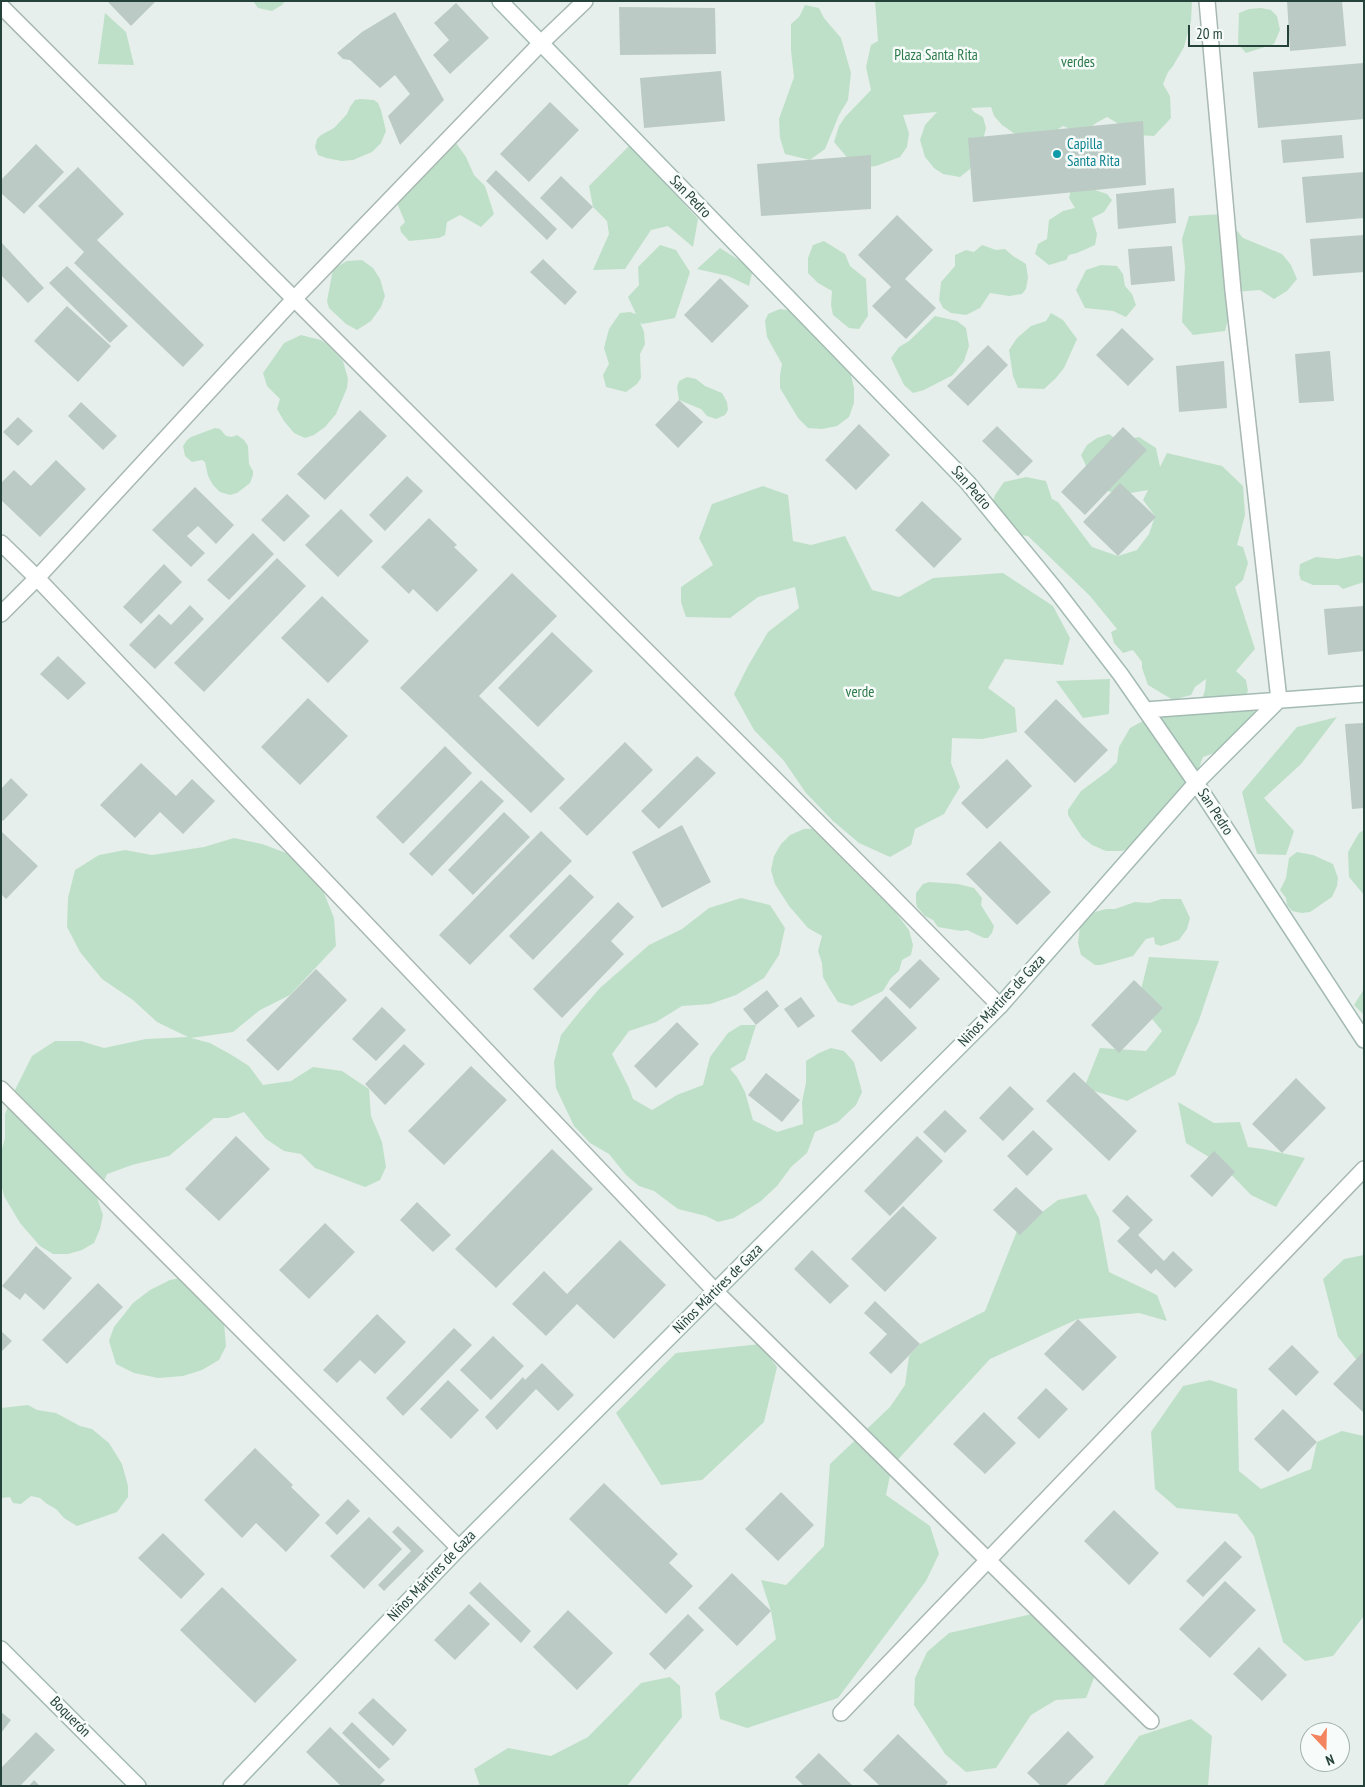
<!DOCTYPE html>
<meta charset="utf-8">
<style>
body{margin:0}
#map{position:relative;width:1365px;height:1787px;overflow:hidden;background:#e6efeb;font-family:"PT Sans Narrow",sans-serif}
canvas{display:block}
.frame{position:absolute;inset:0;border:2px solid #24423a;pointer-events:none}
.north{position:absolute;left:1300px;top:1722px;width:50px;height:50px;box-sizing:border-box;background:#f7fbf9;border:1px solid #a3b1ad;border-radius:50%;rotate:159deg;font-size:14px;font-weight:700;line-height:20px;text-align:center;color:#24423a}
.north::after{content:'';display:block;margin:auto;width:18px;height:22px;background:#f4845f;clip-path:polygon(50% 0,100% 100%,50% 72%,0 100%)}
.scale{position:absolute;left:1188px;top:25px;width:101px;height:22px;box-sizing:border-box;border:2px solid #24423a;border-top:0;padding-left:6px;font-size:15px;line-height:18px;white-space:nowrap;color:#24423a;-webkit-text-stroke:4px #f7fbf9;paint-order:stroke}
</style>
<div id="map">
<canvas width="1365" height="1787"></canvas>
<div class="frame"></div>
<div class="north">N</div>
<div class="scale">20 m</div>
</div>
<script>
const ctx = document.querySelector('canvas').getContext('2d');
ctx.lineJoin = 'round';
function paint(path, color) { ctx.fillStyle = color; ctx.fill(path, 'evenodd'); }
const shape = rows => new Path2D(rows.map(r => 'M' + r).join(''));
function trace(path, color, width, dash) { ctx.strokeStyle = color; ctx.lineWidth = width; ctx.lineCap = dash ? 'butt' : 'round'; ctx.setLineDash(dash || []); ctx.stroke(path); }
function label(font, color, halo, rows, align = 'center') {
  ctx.font = font + ' "PT Sans Narrow",sans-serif'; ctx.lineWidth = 5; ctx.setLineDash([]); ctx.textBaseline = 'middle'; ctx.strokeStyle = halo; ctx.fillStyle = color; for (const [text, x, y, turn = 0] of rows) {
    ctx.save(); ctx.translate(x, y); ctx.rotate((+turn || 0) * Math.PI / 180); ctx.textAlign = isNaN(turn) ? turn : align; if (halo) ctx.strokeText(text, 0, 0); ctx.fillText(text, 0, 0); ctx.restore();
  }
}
const green = shape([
 [253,1,285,1,282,5,272,11,258,8],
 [875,1,1192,1,1191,21,1184,47,1173,66,1168,72,1163,84,1170,96,1171,118,1154,136,1137,135,1107,117,1096,123,1086,131,1075,131,1063,126,1046,137,1018,136,1002,125,994,116,991,107,971,108,974,112,983,117,986,128,980,152,970,169,960,177,943,174,934,168,925,157,920,140,925,125,937,112,903,115,909,133,907,147,900,157,876,166,859,168,850,161,834,142,839,126,845,117,871,90,866,67,871,45,878,41],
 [805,5,819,8,824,18,841,38,851,73,848,100,839,115,825,149,810,160,785,154,780,138,779,119,794,77,791,51,791,24,799,17],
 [1261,8,1271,10,1277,16,1280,30,1274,44,1246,53,1238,44,1239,13,1249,9],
 [105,13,126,32,134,65,98,64],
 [360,99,374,100,378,103,381,110,386,131,381,143,372,152,353,160,342,161,326,158,318,155,315,147,317,139,321,135,334,128,347,114,350,107,355,100],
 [448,143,456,143,466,157,474,175,485,186,494,214,481,227,460,215,447,222,445,235,439,238,409,241,401,232,400,227,405,222,397,203],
 [630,145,698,219,693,247,668,226,651,230,625,269,593,270,609,234,607,221,593,207,589,186],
 [1089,188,1107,194,1112,200,1104,212,1092,218,1097,234,1095,245,1077,253,1069,255,1066,260,1049,265,1035,254,1038,244,1047,239,1049,220,1063,211,1075,208,1069,198,1071,190],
 [1223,214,1243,238,1282,254,1291,265,1297,279,1287,291,1274,299,1260,290,1235,292,1225,331,1193,335,1182,322,1185,267,1182,239,1189,216],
 [824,241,845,254,850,266,866,279,868,316,859,329,849,328,833,315,831,305,832,291,818,283,808,273,808,258,813,245],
 [660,245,676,250,690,272,675,318,642,324,640,322,644,332,645,344,640,354,641,378,637,384,626,392,606,387,603,375,609,364,604,348,609,329,620,313,630,312,636,314,628,297,639,285,638,267],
 [982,245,996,250,1005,249,1013,256,1026,264,1028,278,1026,289,1022,294,1009,296,990,293,980,308,966,315,951,313,943,308,939,300,941,282,955,266,955,255,966,250,974,252],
 [720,248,753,269,749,286,728,276,697,269],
 [362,260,373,268,380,279,385,296,381,307,371,321,357,330,346,324,329,308,327,301,333,269,347,261],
 [1101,265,1117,266,1123,274,1125,286,1132,294,1136,305,1126,317,1113,311,1085,308,1076,290,1086,270],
 [780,309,794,311,845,364,851,375,854,388,854,403,849,417,837,426,822,429,808,428,798,418,780,388,780,375,782,364,767,337,765,321,768,314],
 [1051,313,1063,320,1077,339,1064,368,1056,378,1044,389,1018,388,1013,376,1009,350,1017,338,1031,326,1046,321],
 [935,316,957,321,966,328,969,346,964,361,953,375,924,390,913,393,904,385,891,358,899,347,909,341],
 [301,335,321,340,328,345,343,361,348,379,347,388,336,414,325,427,314,435,305,438,294,433,284,421,277,409,280,399,267,386,263,373,284,343],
 [687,377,696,379,705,386,722,393,727,402,728,410,725,415,716,419,707,416,701,409,679,400,677,387,679,381],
 [215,428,220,429,226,436,232,437,237,435,244,440,248,446,249,464,253,471,253,475,250,483,237,493,230,495,220,492,213,485,208,476,205,462,202,460,192,462,185,456,183,446,187,440,191,437],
 [1109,434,1119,441,1139,437,1156,448,1160,467,1167,453,1222,466,1243,486,1245,515,1237,545,1243,547,1248,563,1243,580,1235,587,1255,649,1236,671,1246,680,1248,691,1240,704,1250,706,1254,711,1255,723,1228,748,1203,757,1196,776,1146,841,1122,851,1106,851,1092,845,1082,837,1068,815,1068,810,1081,791,1108,771,1117,762,1119,747,1130,728,1163,710,1201,703,1205,690,1206,679,1195,687,1191,695,1173,700,1148,685,1142,668,1142,662,1133,650,1123,653,1114,643,1111,632,1117,629,1090,596,1028,536,994,531,990,509,995,495,1004,482,1026,477,1046,481,1052,499,1058,502,1092,547,1118,556,1137,550,1149,534,1155,516,1143,500,1148,490,1119,495,1100,488,1088,470,1081,455,1087,445,1097,438],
 [763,486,788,495,793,541,811,545,845,536,872,590,899,597,933,578,1003,573,1053,606,1070,638,1063,665,1005,659,988,688,1015,708,1017,732,982,739,952,738,951,763,960,787,944,814,915,829,911,845,890,857,859,843,833,821,806,793,784,761,754,730,734,694,748,666,768,632,799,608,795,587,758,597,730,618,686,617,681,602,681,587,713,565,699,538,712,504],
 [1359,555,1364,558,1364,582,1343,589,1338,585,1313,585,1301,580,1299,574,1300,564,1316,557,1338,559],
 [1110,679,1109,714,1083,718,1056,681],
 [1337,717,1301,764,1264,798,1294,831,1286,855,1257,854,1242,792,1297,727],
 [832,828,909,930,913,945,911,955,902,960,899,971,891,978,883,991,852,1006,838,1002,829,988,823,977,822,963,818,951,822,936,808,928,789,906,775,884,771,870,774,856,781,844,790,835,804,829],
 [1364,830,1364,895,1349,877,1348,852,1359,833],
 [234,838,262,844,289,854,312,869,324,893,334,918,336,946,290,995,260,1010,233,1032,191,1038,210,1043,230,1054,249,1066,263,1085,291,1081,313,1067,342,1071,369,1089,371,1116,382,1142,386,1167,380,1180,365,1187,315,1168,301,1154,284,1151,266,1139,244,1112,228,1118,214,1118,169,1156,132,1165,107,1174,105,1179,94,1189,103,1215,100,1229,94,1243,82,1250,68,1254,53,1254,40,1246,20,1223,4,1196,1,1183,1,1153,5,1138,5,1114,14,1092,32,1056,55,1041,81,1041,104,1048,146,1039,188,1037,157,1022,133,1000,102,979,80,952,67,927,68,898,75,870,99,855,125,850,152,855,204,847],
 [1297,852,1313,855,1333,864,1338,878,1337,886,1332,897,1310,912,1302,913,1292,911,1287,905,1286,898,1280,890,1286,878,1289,858],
 [929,882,958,884,974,888,982,898,981,905,994,926,992,933,988,938,984,938,967,930,961,931,938,927,933,920,925,916,917,907,916,902,916,893,923,884],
 [741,898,770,905,785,928,779,955,764,978,736,995,710,1004,682,1006,656,1022,629,1031,612,1054,629,1088,633,1099,652,1110,677,1095,703,1085,710,1057,728,1033,741,1025,756,1025,745,1060,730,1069,737,1077,745,1092,753,1120,777,1132,803,1124,802,1102,806,1083,806,1061,819,1053,831,1048,844,1051,854,1062,862,1092,856,1105,838,1122,815,1132,807,1153,791,1167,777,1186,761,1201,734,1218,718,1222,706,1216,678,1209,654,1191,639,1186,626,1175,609,1154,590,1143,574,1126,556,1088,554,1062,561,1035,581,1010,600,988,649,945,682,929,709,908],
 [1162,899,1181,899,1190,918,1187,929,1179,940,1161,946,1155,944,1154,937,1146,939,1133,956,1101,965,1095,965,1081,955,1078,943,1080,926,1095,912,1106,909,1115,909,1135,902,1149,903],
 [1149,957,1219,961,1199,1020,1175,1075,1127,1101,1084,1088,1100,1048,1146,1051,1162,1031,1138,1002],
 [1364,989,1364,1015,1354,1005],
 [1178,1102,1214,1123,1240,1122,1248,1147,1263,1149,1305,1158,1276,1207,1251,1195,1222,1165,1186,1143],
 [1086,1194,1099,1218,1109,1272,1157,1295,1167,1321,1139,1313,1078,1319,990,1359,892,1466,886,1495,930,1526,939,1554,926,1581,838,1698,747,1728,720,1719,715,1693,776,1639,771,1611,761,1580,786,1585,824,1546,830,1464,890,1407,905,1385,909,1356,920,1344,985,1311,1017,1231,1058,1200],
 [1364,1255,1364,1369,1338,1337,1323,1279,1344,1259],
 [185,1277,223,1311,226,1346,219,1360,202,1370,183,1376,158,1378,134,1373,116,1364,109,1341,114,1327,133,1303,150,1290,170,1280],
 [760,1344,777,1367,764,1422,702,1480,661,1485,616,1413,676,1353],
 [1210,1380,1237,1389,1239,1471,1261,1489,1311,1469,1317,1442,1342,1431,1364,1436,1364,1616,1333,1656,1305,1661,1283,1642,1254,1536,1237,1514,1177,1508,1155,1489,1151,1432,1183,1386],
 [28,1405,37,1410,56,1413,80,1426,92,1429,109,1443,122,1464,128,1486,128,1497,117,1512,77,1526,64,1518,56,1509,47,1504,40,1498,31,1496,21,1504,13,1503,10,1497,1,1498,1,1408],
 [1032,1614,1096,1673,1086,1698,1056,1700,1031,1715,996,1768,966,1772,945,1754,914,1705,915,1678,927,1652,949,1633],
 [670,1677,680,1686,682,1717,627,1786,480,1786,474,1769,508,1748,551,1756,588,1737,641,1683],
 [1191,1719,1212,1736,1208,1786,1103,1786,1139,1736]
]);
const building = shape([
 [107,1,156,1,131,26],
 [1287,1,1342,1,1346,46,1290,51],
 [456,3,489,38,450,74,433,55,449,40,434,23],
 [619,7,715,8,716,54,620,55],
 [395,12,444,100,400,145,388,116,410,94,395,75,380,88,350,60,343,59,337,53,362,32],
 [1364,63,1364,119,1258,128,1253,72],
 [721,71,725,121,644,128,640,78],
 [550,102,579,130,529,182,500,154],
 [1143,121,1146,185,973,202,968,138],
 [1342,135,1344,158,1283,163,1281,140],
 [36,144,64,172,24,214,1,193,1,180],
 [871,155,871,209,761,216,757,164],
 [78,167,124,214,97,240,204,345,183,367,74,263,84,252,38,206],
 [496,170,557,229,547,240,486,181],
 [1364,172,1364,218,1306,223,1302,177],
 [561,176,593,207,572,229,540,198],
 [1174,188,1176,223,1118,229,1116,194],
 [897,215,933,250,905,279,936,308,906,339,872,306,891,287,858,255],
 [1364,235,1364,272,1313,276,1310,239],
 [1,242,44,288,28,303,1,275],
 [1172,246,1175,281,1131,285,1128,249],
 [543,259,577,292,565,305,530,272],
 [67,266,128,326,110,343,49,283],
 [720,278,749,306,712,343,684,315],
 [67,306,111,346,78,382,34,341],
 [1122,328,1154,359,1128,386,1096,355],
 [988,345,1008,365,968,406,947,386],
 [1330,351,1334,401,1299,403,1295,354],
 [1224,361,1227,408,1179,412,1176,366],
 [679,400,703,422,678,448,655,425],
 [81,402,117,436,103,450,68,416],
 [360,410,387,436,325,500,297,474],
 [18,417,33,431,18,446,3,432],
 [859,424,890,455,856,490,825,460],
 [997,426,1033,461,1018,476,982,441],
 [1123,427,1147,450,1085,515,1061,492],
 [56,460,86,489,40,537,1,500,1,483,14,470,31,486],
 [407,476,423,491,385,531,369,515],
 [1120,483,1156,517,1118,556,1083,522],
 [195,487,234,525,216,544,198,526,187,536,205,553,191,567,152,530],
 [287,494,310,516,284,542,261,520],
 [922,501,962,539,934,568,895,530],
 [341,509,373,541,338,577,305,545],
 [429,518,457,545,454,547,478,570,437,612,413,589,409,594,381,567],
 [253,533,274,554,229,600,207,580],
 [277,558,306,586,204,692,174,663],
 [164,564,182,582,141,624,123,607],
 [512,573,557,616,479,696,565,779,531,813,400,688],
 [322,596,369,641,328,683,281,638],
 [190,605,204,619,155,669,129,645,159,614,171,625],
 [1364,606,1364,651,1328,655,1324,609],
 [552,632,593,671,538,727,498,688],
 [58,656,86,683,68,700,40,674],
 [308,698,348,736,300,785,261,747],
 [1056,699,1108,750,1075,783,1024,732],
 [1364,723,1364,808,1352,809,1345,724],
 [625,742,653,770,587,836,559,808],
 [445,746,472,773,403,844,376,817],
 [697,756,716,773,659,829,641,811],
 [1007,759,1032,786,987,829,961,803],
 [141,763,176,796,192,779,215,801,183,834,160,812,135,838,100,805],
 [11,778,28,795,3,821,1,819,1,789],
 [481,780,504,801,432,876,409,854],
 [504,812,530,837,473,895,448,870],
 [682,825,711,882,662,908,632,852],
 [541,831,572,861,470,965,439,935],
 [2,832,38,866,6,899,1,894],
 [1000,841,1051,892,1017,925,966,874],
 [570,874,594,897,533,960,509,936],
 [618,902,634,917,611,941,624,954,562,1018,533,989],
 [920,959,940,979,910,1009,889,989],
 [316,969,347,1000,278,1071,246,1040],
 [1134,980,1163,1008,1119,1053,1091,1025],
 [767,990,779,1006,756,1025,743,1009],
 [886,996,917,1028,881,1062,851,1031],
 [801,997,815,1016,798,1028,784,1009],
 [382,1007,406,1030,376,1061,352,1039],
 [677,1022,699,1044,656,1088,634,1066],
 [404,1044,425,1064,385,1105,365,1084],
 [471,1066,507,1100,444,1165,408,1131],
 [1074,1072,1137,1131,1109,1161,1046,1101],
 [766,1073,800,1100,782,1122,748,1095],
 [1296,1078,1326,1108,1282,1153,1252,1124],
 [1010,1086,1034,1109,1003,1141,979,1118],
 [945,1110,967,1131,945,1153,923,1132],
 [1033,1130,1053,1149,1027,1176,1007,1156],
 [236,1136,270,1169,219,1221,185,1189],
 [917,1136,943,1161,890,1216,864,1191],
 [552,1149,593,1189,496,1288,455,1249],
 [1214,1151,1235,1172,1212,1197,1190,1176],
 [1016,1187,1043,1212,1020,1235,993,1210],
 [1127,1195,1153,1220,1138,1235,1164,1261,1173,1251,1193,1270,1175,1288,1156,1269,1151,1274,1117,1241,1130,1228,1112,1211],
 [417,1202,451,1235,433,1252,400,1220],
 [903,1206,937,1238,885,1292,851,1259],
 [325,1223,355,1252,309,1299,279,1270],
 [620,1240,666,1285,614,1339,577,1304,546,1336,512,1304,544,1271,567,1294],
 [36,1246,72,1278,44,1310,25,1293,20,1300,2,1286],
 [812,1250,849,1286,830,1304,794,1269],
 [98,1283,123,1307,67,1364,42,1340],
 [875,1301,920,1344,891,1374,869,1353,887,1334,864,1313],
 [377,1314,406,1342,375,1374,360,1360,337,1383,323,1370],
 [1078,1319,1117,1357,1083,1391,1044,1354],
 [454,1328,472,1345,403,1416,386,1398],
 [1,1331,12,1341,1,1352],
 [493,1336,524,1366,491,1400,460,1370],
 [1292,1345,1319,1372,1296,1396,1268,1369],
 [1364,1351,1364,1413,1333,1384],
 [542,1363,574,1395,558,1411,536,1389,497,1430,485,1417,523,1377,525,1380],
 [448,1380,479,1410,451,1439,420,1409],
 [1046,1388,1068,1409,1039,1439,1017,1418],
 [1283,1409,1317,1442,1288,1472,1254,1439],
 [984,1412,1016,1443,985,1474,953,1444],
 [255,1448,293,1485,291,1487,320,1515,286,1552,256,1523,242,1538,204,1500],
 [604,1483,678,1554,669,1563,693,1586,666,1614,569,1519],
 [781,1492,814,1525,778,1561,745,1529],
 [348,1499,360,1511,337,1535,325,1523],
 [1114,1510,1159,1553,1129,1585,1084,1541],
 [369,1517,402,1549,364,1589,330,1556],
 [398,1526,424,1551,384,1591,378,1585,411,1551,392,1532],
 [163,1533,205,1574,181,1599,138,1558],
 [1225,1541,1242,1557,1203,1597,1186,1581],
 [732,1573,771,1611,737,1646,698,1608],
 [1225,1581,1256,1610,1210,1658,1179,1629],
 [480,1582,531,1631,521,1643,469,1593],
 [222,1587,297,1660,255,1703,180,1630],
 [469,1604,490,1624,455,1660,434,1640],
 [568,1610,613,1653,577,1690,533,1647],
 [688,1614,704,1630,665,1670,649,1654],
 [1259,1647,1287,1675,1262,1701,1233,1674],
 [373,1698,407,1730,393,1746,358,1713],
 [1,1712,11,1720,1,1733],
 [352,1722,390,1759,379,1769,342,1733],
 [330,1727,385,1780,379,1786,341,1786,306,1752],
 [1068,1731,1094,1757,1065,1786,1041,1786,1027,1773],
 [36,1732,55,1750,20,1786,1,1786,1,1768],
 [898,1734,948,1782,945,1786,880,1786,863,1770],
 [819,1753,853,1786,804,1786,795,1777],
 [34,1780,40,1786,29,1786]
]);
const street = shape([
 [1207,1,1233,291,1279,700],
 [1,6,880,884,1000,1006],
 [1,543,37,578,715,1291,1151,1721],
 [1,614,37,578,295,298,540,44,585,1],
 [1,1089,459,1548],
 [841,1713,1364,1169]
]);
const secondary = shape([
 [500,1,968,483,1055,589,1121,675,1196,783,1364,1040],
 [1145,710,1364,694],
 [1,1649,138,1786],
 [231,1786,459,1548,1000,1006,1196,783,1279,700]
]);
const markers = [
 [1057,154,5,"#0f9aa8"]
];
const parkNames = [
 ["Plaza Santa Rita",936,56],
 ["verdes",1078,63],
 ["verde",860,693]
];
const cultureNames = [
 ["Capilla",1067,145],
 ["Santa Rita",1067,162]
];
const streetNames = [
 ["San Pedro",690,197,46],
 ["San Pedro",971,488,49],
 ["San Pedro",1215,812,57],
 ["Niños Mártires de Gaza",1002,1001,-47],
 ["Niños Mártires de Gaza",718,1289,-45],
 ["Niños Mártires de Gaza",432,1576,-46],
 ["Boquerón",70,1717,45]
];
paint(green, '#bfe0c8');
paint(building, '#bbcac4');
trace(street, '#a8b8b2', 18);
trace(secondary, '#a4bbb3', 18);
trace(street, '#fff', 15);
trace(secondary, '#fff', 15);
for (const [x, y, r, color] of markers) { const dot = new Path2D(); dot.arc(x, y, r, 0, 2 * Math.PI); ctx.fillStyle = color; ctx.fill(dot); trace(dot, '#f7fbf9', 2); }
label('15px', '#2d7a4b', '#f7fbf9', parkNames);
label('15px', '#0d838f', '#f7fbf9', cultureNames, 'left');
label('15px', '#24423a', '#f7fbf9', streetNames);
</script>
